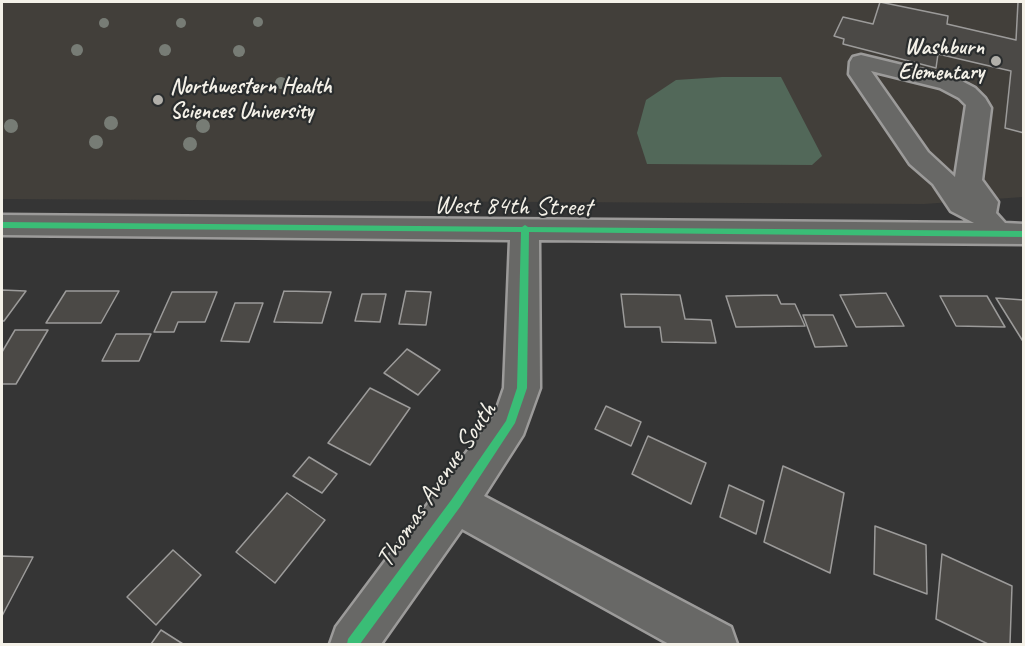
<!DOCTYPE html>
<style>
body{margin:0}
#map{position:relative;width:1025px;height:646px;overflow:hidden;background:#353535;font-family:Caveat,sans-serif}
canvas{display:block}
.frame{position:absolute;inset:0;border:3px solid #f4f1e8;pointer-events:none}
</style>
<div id="map">
<canvas width="1025" height="646"></canvas>
<div class="frame"></div>
</div>
<script>
const ctx = document.querySelector('canvas').getContext('2d');
ctx.lineJoin = 'round';
function paint(path, color) { ctx.fillStyle = color; ctx.fill(path, 'evenodd'); }
const shape = rows => new Path2D(rows.map(r => 'M' + r).join(''));
function trace(path, color, width, dash) { ctx.strokeStyle = color; ctx.lineWidth = width; ctx.lineCap = dash ? 'butt' : 'round'; ctx.setLineDash(dash || []); ctx.stroke(path); }
function label(font, color, halo, rows, align = 'center') {
  ctx.font = font + ' Caveat,sans-serif'; ctx.lineWidth = 4.5; ctx.setLineDash([]); ctx.textBaseline = 'middle'; ctx.strokeStyle = halo; ctx.fillStyle = color; for (const [text, x, y, turn = 0] of rows) {
    ctx.save(); ctx.translate(x, y); ctx.rotate((+turn || 0) * Math.PI / 180); ctx.textAlign = isNaN(turn) ? turn : align; if (halo) ctx.strokeText(text, 0, 0); ctx.fillText(text, 0, 0); ctx.restore();
  }
}
const built = shape([
 [2,2,1023,2,1023,197,924,204,2,199]
]);
const green = shape([
 [722,77,781,77,822,156,812,165,647,164,637,133,646,100,676,80]
]);
const building = shape([
 [880,2,948,16,947,24,1016,40,1018,2,1024,2,1024,133,1005,128,1011,71,938,54,936,68,843,44,844,39,834,36,843,17,873,24,880,2],
 [2,290,26,291,4,321,2,321,2,290],
 [66,291,119,291,101,323,46,323,66,291],
 [284,291,331,292,322,323,274,322,284,291],
 [406,291,431,292,426,325,399,324,406,291],
 [172,292,217,292,205,322,178,322,174,332,154,332,172,292],
 [886,293,904,326,856,327,840,295,886,293],
 [362,294,386,294,380,322,355,321,362,294],
 [621,294,680,295,685,319,711,320,716,343,662,342,660,327,625,327,621,294],
 [777,295,781,304,795,304,805,326,736,327,726,296,777,295],
 [940,296,987,296,1005,327,956,326,940,296],
 [996,298,1024,300,1024,343,996,298],
 [235,303,263,303,249,342,221,341,235,303],
 [803,315,833,315,847,346,815,347,803,315],
 [15,330,48,330,16,384,2,384,2,352,15,330],
 [116,334,151,334,139,361,102,361,116,334],
 [407,349,440,370,418,395,384,373,407,349],
 [370,388,410,408,370,465,328,443,370,388],
 [606,406,641,422,631,446,595,429,606,406],
 [648,436,706,463,691,504,632,474,648,436],
 [309,457,337,474,322,493,293,476,309,457],
 [783,466,844,493,830,573,764,542,783,466],
 [729,485,764,501,756,534,720,517,729,485],
 [287,493,325,520,275,583,236,552,287,493],
 [875,526,926,545,927,594,874,574,875,526],
 [173,550,201,575,156,625,127,597,173,550],
 [942,554,1012,586,1010,644,988,644,936,619,942,554],
 [2,556,33,557,2,616,2,556],
 [161,630,183,644,151,644,161,630]
]);
const minor = shape([
 [861,55,956,78,975,88,985,98,991,108,982,180,998,202,996,213,1005,223,1024,224,1024,244,539,240,540,388,523,435,484,496,731,627,737,644,669,644,462,529,381,644,330,644,336,627,495,414,504,388,510,240,2,235,2,215,974,223,951,211,933,184,910,164,849,74,850,62,853,57,861,55],
 [871,71,940,88,959,98,966,105,955,177,928,152,871,71]
]);
const cycleway = shape([
 [2,222,522,227,525,225,528,227,1024,231,1024,237,529,232,527,388,515,423,460,507,360,644,347,644,348,639,452,499,506,421,517,388,521,232,2,228,2,222]
]);
const trees = [
 [258,22,5],
 [104,23,5],
 [181,23,5],
 [77,50,6],
 [165,50,6],
 [239,51,6],
 [281,83,6],
 [111,123,7],
 [11,126,7],
 [203,126,7],
 [96,142,7],
 [190,144,7]
];
const markers = [
 [996,61,6,"#b1afa9"],
 [158,100,6,"#b1afa9"]
];
const farPoinames = [
 ["Washburn",984,48],
 ["Elementary",984,73],
 ["Northwestern Health",170,87,"left"],
 ["Sciences University",170,112,"left"]
];
const streetNames = [
 ["West 84th Street",513,207,1],
 ["Thomas Avenue South",437,485,-56]
];
paint(built, '#423f3a');
paint(green, '#526859');
paint(building, '#4b4946');
trace(building, '#9c9b9a', 1.5);
trace(minor, '#9c9b9a', 5);
paint(minor, '#686866');
paint(cycleway, '#3abd76');
ctx.fillStyle = '#777c75';
for (const [x, y, r] of trees) { ctx.beginPath(); ctx.arc(x, y, r, 0, 2 * Math.PI); ctx.fill(); }
for (const [x, y, r, color] of markers) { const dot = new Path2D(); dot.arc(x, y, r, 0, 2 * Math.PI); ctx.fillStyle = color; ctx.fill(dot); trace(dot, '#2a2d2e', 2); }
label('bold 22px', '#f4f1e8', '#2a2d2e', farPoinames, 'right');
label('26px', '#f4f1e8', '#2a2d2e', streetNames);
</script>
